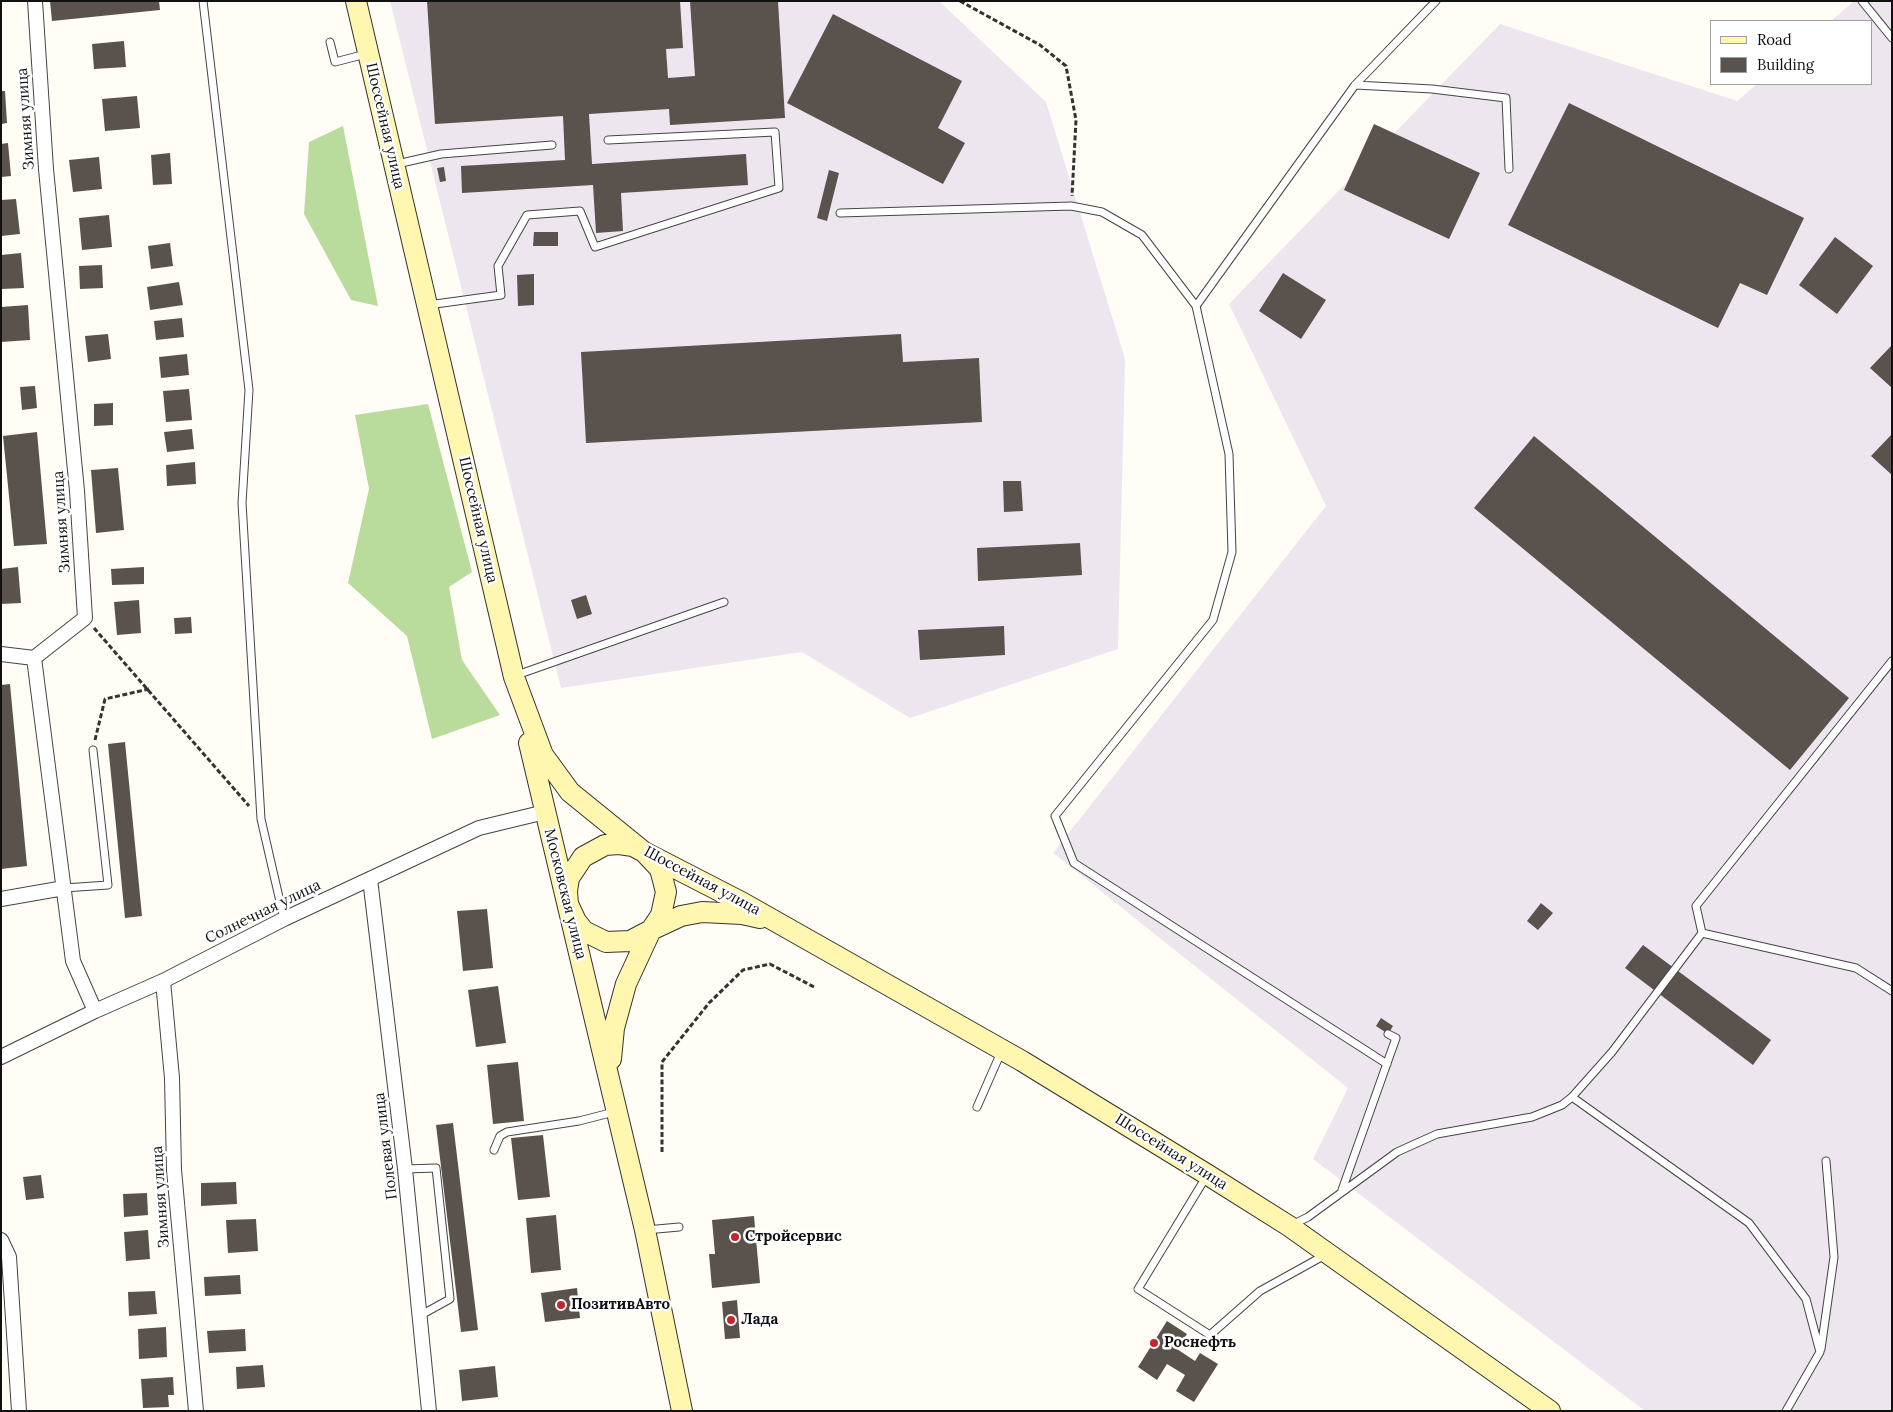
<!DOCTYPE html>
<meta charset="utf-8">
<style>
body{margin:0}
#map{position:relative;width:1893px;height:1412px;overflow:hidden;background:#fffdf5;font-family:Lora,serif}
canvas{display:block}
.frame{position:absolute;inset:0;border:2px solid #111;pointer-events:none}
.legend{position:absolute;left:1710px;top:20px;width:162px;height:65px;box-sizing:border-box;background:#fff;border:1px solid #a0a0a0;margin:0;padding:6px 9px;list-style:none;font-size:15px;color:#111}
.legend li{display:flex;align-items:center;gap:10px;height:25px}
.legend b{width:25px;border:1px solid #a0a0a0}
</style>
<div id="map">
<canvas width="1893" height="1412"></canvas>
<div class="frame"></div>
<ul class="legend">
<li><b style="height:6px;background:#fff6b0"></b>Road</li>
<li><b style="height:14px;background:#5a524d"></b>Building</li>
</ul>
</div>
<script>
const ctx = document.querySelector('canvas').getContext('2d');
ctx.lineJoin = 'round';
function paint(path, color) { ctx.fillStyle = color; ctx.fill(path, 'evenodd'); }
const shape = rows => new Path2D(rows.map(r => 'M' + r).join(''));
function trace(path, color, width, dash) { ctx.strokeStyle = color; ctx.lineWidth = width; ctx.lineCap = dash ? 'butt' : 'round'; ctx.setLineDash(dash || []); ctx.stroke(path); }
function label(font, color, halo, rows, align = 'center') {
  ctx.font = font + ' Lora,serif'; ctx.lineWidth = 5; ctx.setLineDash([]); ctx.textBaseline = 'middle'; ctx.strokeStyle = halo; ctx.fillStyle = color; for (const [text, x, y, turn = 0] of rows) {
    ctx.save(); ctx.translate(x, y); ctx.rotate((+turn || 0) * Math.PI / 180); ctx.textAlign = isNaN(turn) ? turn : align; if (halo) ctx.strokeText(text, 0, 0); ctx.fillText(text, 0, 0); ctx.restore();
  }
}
const industrial = shape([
 [390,1,939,1,1046,102,1125,359,1118,649,910,718,802,652,561,688],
 [1854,1,1892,1,1892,1411,1645,1411,1313,1159,1348,1088,1053,853,1326,506,1229,304,1500,24,1737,101,1757,84,1872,84,1872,21,1831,21]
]);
const forest = shape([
 [343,126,378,306,351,300,304,214,309,142],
 [428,404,472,572,449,587,462,660,500,715,432,739,407,636,348,583,369,489,355,415]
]);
const building = shape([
 [50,1,159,1,160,10,52,21],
 [427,1,680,1,683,48,666,49,668,78,695,76,690,1,778,1,785,118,670,125,669,109,589,114,592,164,746,154,748,185,621,193,623,231,596,233,593,185,462,193,461,166,565,160,563,116,435,124],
 [833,14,962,81,938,128,965,143,943,184,787,103],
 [124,41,126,67,94,69,92,44],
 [1,91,5,91,7,123,1,124],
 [137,96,140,128,105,131,102,99],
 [1569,103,1804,218,1767,295,1740,283,1718,328,1508,225],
 [1374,124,1480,173,1449,239,1344,190],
 [8,143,11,176,1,177,1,144],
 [170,153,172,184,153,185,151,155],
 [99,157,102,189,73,192,69,160],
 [444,167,446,181,440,182,437,168],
 [829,170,839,173,827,221,817,218],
 [16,199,20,234,1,236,1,200],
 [109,215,112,247,82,250,79,218],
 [534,232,558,232,558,246,533,246],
 [1835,237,1873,266,1837,314,1799,285],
 [170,243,173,266,151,269,148,246],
 [21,253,24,288,1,289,1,255],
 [102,265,103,288,80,289,79,266],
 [1283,273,1326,300,1301,339,1259,311],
 [534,274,534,305,518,306,517,275],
 [179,282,183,305,150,310,147,287],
 [28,305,30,340,1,342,1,307],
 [182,318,184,337,156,340,154,321],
 [108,334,111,359,88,362,85,336],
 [901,334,903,362,979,358,982,422,586,443,581,352],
 [1892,345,1892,388,1870,368],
 [187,354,189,375,161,378,159,357],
 [35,386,37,408,22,410,20,387],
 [189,389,192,420,166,422,163,391],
 [113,403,113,425,94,426,94,404],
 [192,429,194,449,167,452,164,432],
 [37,432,47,544,14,546,3,436],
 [1892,434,1892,475,1871,456],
 [1534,436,1849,698,1790,770,1474,508],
 [195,462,196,484,167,486,166,465],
 [118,468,124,530,96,533,91,470],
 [1003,481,1021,481,1023,511,1004,512],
 [1080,543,1082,575,978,581,977,548],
 [18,567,21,603,1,604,1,569],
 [144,567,144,584,112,585,111,569],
 [586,595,592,614,577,619,571,600],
 [139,600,141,633,117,635,114,602],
 [191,617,192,633,175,634,174,618],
 [1004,626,1005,655,920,660,918,630],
 [10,684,27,866,1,869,1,685],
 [125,742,142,916,125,918,108,744],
 [1541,903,1553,913,1538,930,1527,921],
 [487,909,493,968,463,971,457,911],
 [1643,945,1771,1040,1753,1065,1625,968],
 [498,986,506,1043,476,1047,468,990],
 [1381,1018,1393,1026,1388,1034,1376,1026],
 [518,1062,524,1121,493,1124,487,1065],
 [453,1123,478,1330,461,1332,436,1125],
 [543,1135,550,1197,518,1200,511,1138],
 [41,1175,44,1198,26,1200,23,1177],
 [236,1182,237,1204,201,1206,201,1183],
 [147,1193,148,1215,124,1217,123,1194],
 [556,1215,561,1270,531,1273,526,1218],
 [754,1216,760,1283,712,1288,709,1254,715,1254,712,1220],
 [256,1219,258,1251,228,1253,226,1220],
 [148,1230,150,1259,126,1261,124,1232],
 [240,1275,241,1294,205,1296,204,1277],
 [577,1288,580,1318,545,1322,541,1293],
 [155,1291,157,1314,129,1316,128,1292],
 [737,1300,740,1338,725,1339,722,1302],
 [1167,1321,1187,1334,1177,1349,1195,1361,1200,1353,1218,1364,1194,1402,1176,1391,1185,1375,1167,1364,1157,1380,1138,1367],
 [166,1327,167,1357,139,1359,138,1329],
 [245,1329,246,1351,209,1353,207,1331],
 [263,1365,265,1387,237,1389,236,1367],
 [495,1366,498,1397,462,1401,459,1370],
 [173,1377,174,1395,168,1395,169,1407,143,1408,141,1379]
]);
const path = shape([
 [960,1,1040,45,1066,66,1076,120,1072,196],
 [94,628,249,806],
 [95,740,105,699,149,689],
 [662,1152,662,1062,709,1003,743,970,770,964,816,988]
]);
const lane = shape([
 [203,1,249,390,242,503,261,819,284,919],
 [1862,1,1892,38],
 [330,42,335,62,366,54],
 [1355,85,1432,89,1506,98,1509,169],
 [397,164,441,154,552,145],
 [840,213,1071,206,1102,212,1142,235,1196,306],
 [428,305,501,295,498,266,527,215,580,211,595,247,779,188,775,132,608,140],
 [514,676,724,602],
 [64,888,108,885,93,750],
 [1702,933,1856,968,1892,991],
 [1387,1064,1074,863,1055,816,1213,620,1232,552,1229,454,1196,306,1355,85,1436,1],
 [1572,1097,1612,1052,1702,933,1696,906,1892,661],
 [977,1107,1002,1050],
 [494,1150,500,1136,507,1132,579,1121,614,1112],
 [405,1169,436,1168,450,1299,421,1315],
 [1206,1177,1138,1289,1210,1335,1260,1291,1325,1255],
 [1342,1190,1396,1038,1388,1034],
 [1292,1225,1308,1217,1397,1152,1437,1134,1532,1117,1562,1105,1572,1097,1749,1223,1806,1299,1820,1352,1786,1411],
 [646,1230,679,1227],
 [1821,1349,1834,1257,1826,1161]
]);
const street = shape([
 [35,1,46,169,77,491,85,618,34,658,73,961,95,1011],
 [1,654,34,658],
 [370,879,405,1169,429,1411],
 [1,899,64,888],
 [163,981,172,1078,174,1170,196,1411],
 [1,1057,95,1011,163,981,284,919,479,828,545,812],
 [1,1240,9,1257,19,1411]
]);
const secondary = shape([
 [356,1,514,677,543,755,570,792,644,852,743,903,1022,1061,1208,1175,1289,1226,1550,1411],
 [529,743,645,1230,682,1411],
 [611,1059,614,1028,626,984,651,930,661,915,666,892,660,869,644,852,633,846,619,844,605,845,583,857,569,878,567,891,568,904,576,921,584,931,606,942,630,941,651,930,681,916,702,912,742,914,760,918]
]);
const markers = [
 [735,1237,5,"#c4262e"],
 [561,1305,5,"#c4262e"],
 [731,1320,5,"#c4262e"],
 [1154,1343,5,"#c4262e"]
];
const streetNames = [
 ["Зимняя улица",26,119,-94],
 ["Шоссейная улица",385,126,77],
 ["Шоссейная улица",478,520,77],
 ["Зимняя улица",62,522,-94],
 ["Шоссейная улица",702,881,28],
 ["Московская улица",565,894,76],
 ["Солнечная улица",263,912,-26],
 ["Полевая улица",386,1146,-97],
 ["Шоссейная улица",1171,1152,32],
 ["Зимняя улица",161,1197,-94]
];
const poiNames = [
 ["Стройсервис",745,1237],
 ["ПозитивАвто",571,1305],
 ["Лада",741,1320],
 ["Роснефть",1164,1343]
];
paint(industrial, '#eee6ef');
paint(forest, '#b9dc9c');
paint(building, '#5a524d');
trace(lane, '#444', 9);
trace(street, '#444', 16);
trace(secondary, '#333', 22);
trace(path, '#333', 3, [5, 2.5]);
trace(lane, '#fff', 7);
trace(street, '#fff', 14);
trace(secondary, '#fff6b0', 20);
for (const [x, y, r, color] of markers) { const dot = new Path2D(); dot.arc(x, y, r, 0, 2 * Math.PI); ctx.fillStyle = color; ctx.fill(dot); trace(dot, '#fff', 2); }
label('15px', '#111', '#fff', streetNames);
label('bold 15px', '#111', '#fff', poiNames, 'left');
</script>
